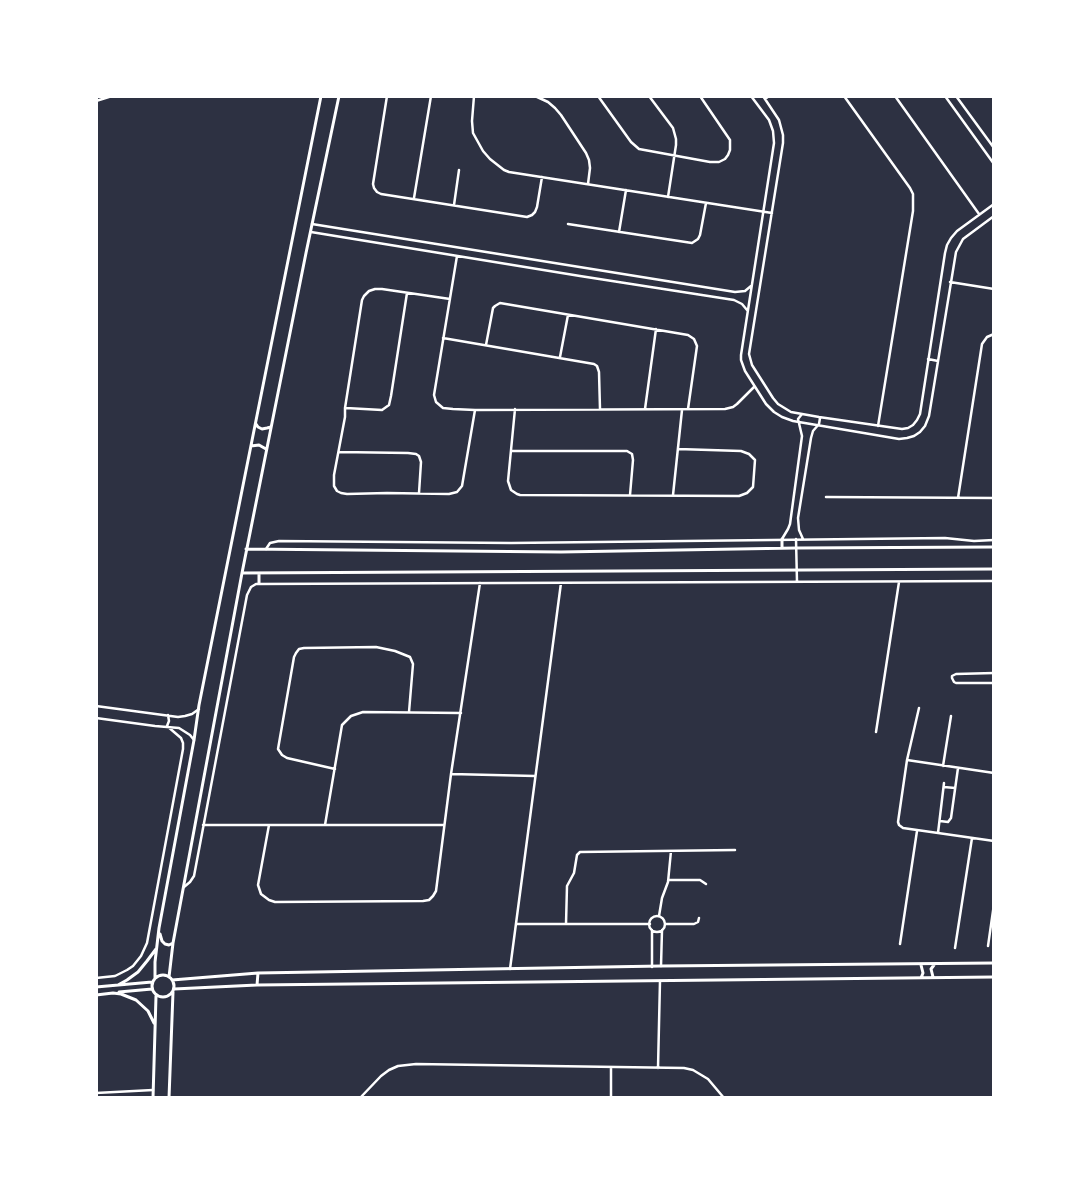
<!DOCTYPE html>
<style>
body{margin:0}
#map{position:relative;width:1090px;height:1194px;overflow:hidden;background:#2d3142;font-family:Literata,serif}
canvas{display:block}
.frame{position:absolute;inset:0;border:98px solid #fff;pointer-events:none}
</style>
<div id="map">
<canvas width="1090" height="1194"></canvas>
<div class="frame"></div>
</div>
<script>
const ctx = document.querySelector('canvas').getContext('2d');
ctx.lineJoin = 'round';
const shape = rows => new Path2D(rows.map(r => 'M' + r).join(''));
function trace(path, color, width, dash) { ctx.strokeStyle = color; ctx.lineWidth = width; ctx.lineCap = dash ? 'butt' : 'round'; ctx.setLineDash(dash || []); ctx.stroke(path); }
const minor = shape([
 [387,96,373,184,374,188,377,192,381,194,527,217,532,215,535,212,537,207,542,177],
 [474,96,472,121,473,133,483,151,490,159,504,170,509,172,772,213],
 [535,96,548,102,555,108,561,115,586,153,589,160,590,168,588,184],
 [598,96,631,142,639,149,710,162,719,162,725,159,728,155,730,150,730,140,700,96],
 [649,96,673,128,676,139,676,145,668,197],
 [751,96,769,120,773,131,774,143,741,355,741,360,745,371,766,404,774,412,782,417,793,421,899,439,907,438,914,436,920,432,925,426,929,416,956,252,963,239,994,216],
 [763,96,779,120,783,135,783,143,749,354,752,365,773,398,778,404,791,412,819,417,902,429,908,428,913,425,917,420,920,414,945,253,947,245,951,238,957,231,994,204],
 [844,96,910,188,913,194,913,211,878,426],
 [895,96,979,214],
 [945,96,994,164],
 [956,96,994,148],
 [765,99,769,96],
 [96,101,112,96],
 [414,198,431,96],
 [454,205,459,170],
 [312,224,735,292,745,291,751,286],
 [568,224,692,243,698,239,700,235,706,203],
 [311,232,580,276,734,300,742,304,747,310],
 [619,232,626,190],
 [457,256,434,395,436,402,443,408,453,409,475,410,725,409,733,407,737,404,754,387],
 [950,282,994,289],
 [450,299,382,289,375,289,369,291,364,296,362,300,345,408,345,417,334,475,334,486,337,491,341,493,347,494,387,493,449,494,457,492,462,486,475,410],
 [443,338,594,364,597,366,599,372,600,409],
 [486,345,493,308,495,306,500,303,688,335,694,339,697,346,688,409],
 [560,357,568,315],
 [928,359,938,361],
 [346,408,382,410,389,405,391,396,407,293],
 [515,409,508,481,511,490,517,494,520,495,739,496,747,493,753,487,755,460,749,454,741,451,678,449],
 [645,409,656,329],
 [511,451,627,451,632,454,633,460,630,495],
 [339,452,408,453,416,454,419,456,421,462,419,493],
 [673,495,682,410],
 [826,497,994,498],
 [958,498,982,344,987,337,994,334],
 [782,539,788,529,790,524,802,436,798,419,802,414],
 [796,539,797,582],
 [803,539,799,530,798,518,811,438,813,431,819,424,820,418],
 [266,549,270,543,279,541,511,543,945,538,974,541,994,540],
 [994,673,956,674,952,676,952,678,954,682,956,683,994,683],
 [96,706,178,717,185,716,192,714,199,709],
 [919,708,907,760,898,822,899,825,903,828,994,841],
 [96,718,155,726,179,728,190,735,194,740],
 [876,732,899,582],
 [907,760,994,773],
 [943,766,951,716],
 [335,769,287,758,282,755,278,749,294,657,296,653,299,649,304,648,376,647,395,651,410,657,413,664,409,712],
 [451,774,535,776],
 [944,787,955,788],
 [940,821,948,822,951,818,958,768],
 [203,825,444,825],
 [269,825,258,885,261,894,269,900,275,902,423,901,429,900,433,896,436,891,451,774,480,583],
 [325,825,342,725,351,716,363,712,461,713],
 [938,833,944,783],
 [668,880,700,880,706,884],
 [184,887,190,882,194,876,247,595,251,587,256,584,994,581],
 [659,916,662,898,668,882,671,851],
 '649 924a8 8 0 1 1 16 0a8 8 0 1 1-16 0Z',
 [516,924,650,924],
 [566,924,567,886,574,873,577,855,580,852,735,850],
 [665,924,694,924,698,922,699,918],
 [900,944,917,831],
 [988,946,994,904],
 [955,948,972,838],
 [661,966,662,930],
 [652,967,652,930],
 [510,969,561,583],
 [96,978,115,976,127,970,133,966,141,956,147,943,183,749,183,743,181,738,167,726,169,721,168,715],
 [658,1068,660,981],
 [96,1093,153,1090],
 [360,1098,381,1076,389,1070,398,1066,416,1064,684,1068,693,1070,708,1079,724,1098],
 [611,1098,611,1067]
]);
const tertiary = shape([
 [256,424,258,427,262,429,267,428,271,427],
 [251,446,259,445,266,449],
 [782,539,782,548],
 [246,549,561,552,796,548,994,547],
 [242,573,994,569],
 [259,583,259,573],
 [160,934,162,941,165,944,169,945,173,943],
 [921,965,923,973,921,978],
 '152 986a11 11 0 1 1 22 0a11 11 0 1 1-22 0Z',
 [169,977,173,943,242,573,306,253,339,96],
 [933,977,931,969,934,965],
 [155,978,155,962,159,928,194,740,199,705,321,96],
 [172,980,258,973,661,966,994,963],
 [118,985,127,980,138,972,147,961,156,949],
 [257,985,258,973],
 [96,987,152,982],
 [174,989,257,985,994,977],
 [119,992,152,989],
 [113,993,121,994,136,1000,148,1011,154,1023],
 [96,995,113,993],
 [153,1098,156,996],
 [169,1098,173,992]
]);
trace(minor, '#fff', 2.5);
trace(tertiary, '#fff', 3);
</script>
